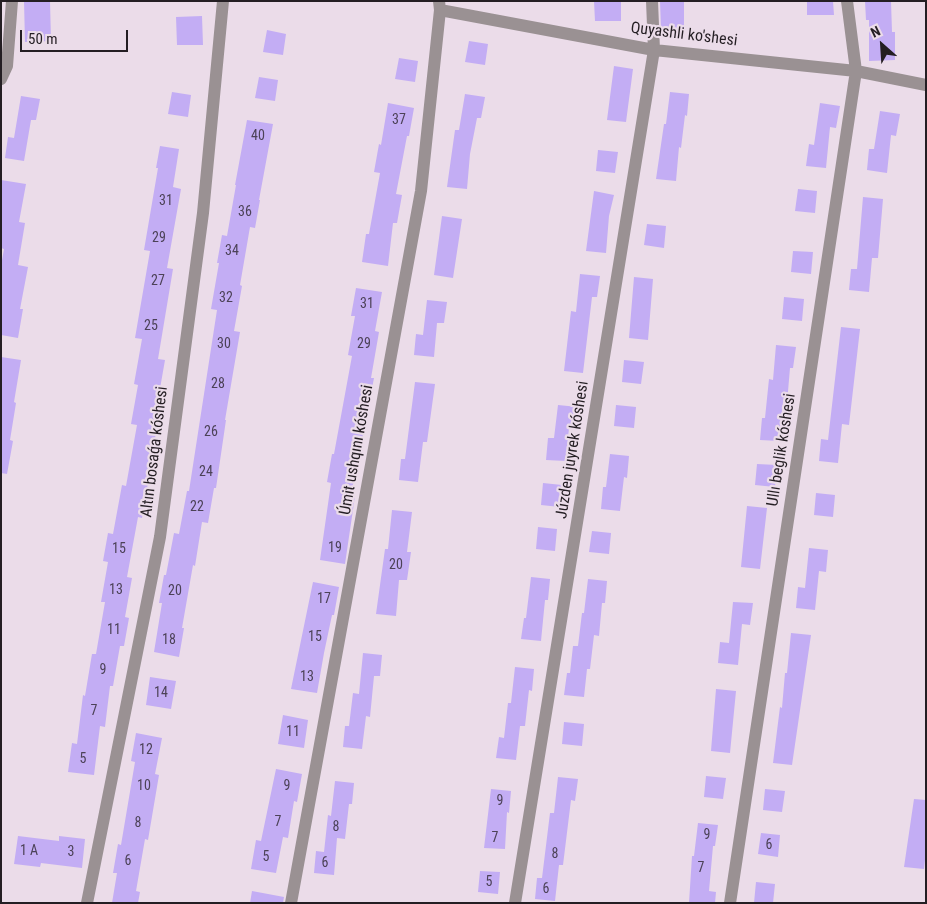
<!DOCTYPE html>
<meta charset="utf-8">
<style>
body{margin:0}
#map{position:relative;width:927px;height:904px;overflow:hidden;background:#ebdce9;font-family:"Roboto Condensed",sans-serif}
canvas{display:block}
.frame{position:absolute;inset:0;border:2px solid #241e23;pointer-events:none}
.north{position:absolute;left:857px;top:20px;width:50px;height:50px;-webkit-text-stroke:4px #ebdce9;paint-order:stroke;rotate:334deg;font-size:14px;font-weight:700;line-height:20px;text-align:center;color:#241e23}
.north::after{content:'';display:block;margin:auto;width:18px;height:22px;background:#241e23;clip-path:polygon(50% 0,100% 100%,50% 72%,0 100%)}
.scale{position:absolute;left:20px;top:30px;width:108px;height:22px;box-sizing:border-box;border:2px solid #241e23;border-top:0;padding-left:6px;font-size:15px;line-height:18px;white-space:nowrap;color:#241e23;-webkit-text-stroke:4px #ebdce9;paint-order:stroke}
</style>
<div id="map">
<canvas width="927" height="904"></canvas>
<div class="frame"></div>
<div class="north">N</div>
<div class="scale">50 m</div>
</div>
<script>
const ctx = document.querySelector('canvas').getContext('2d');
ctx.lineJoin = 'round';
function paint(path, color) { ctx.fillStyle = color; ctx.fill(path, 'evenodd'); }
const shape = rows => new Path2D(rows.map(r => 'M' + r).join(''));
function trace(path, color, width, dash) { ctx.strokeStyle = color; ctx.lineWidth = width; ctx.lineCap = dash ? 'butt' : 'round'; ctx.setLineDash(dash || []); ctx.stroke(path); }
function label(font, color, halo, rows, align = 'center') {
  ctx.font = font + ' "Roboto Condensed",sans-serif'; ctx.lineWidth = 4.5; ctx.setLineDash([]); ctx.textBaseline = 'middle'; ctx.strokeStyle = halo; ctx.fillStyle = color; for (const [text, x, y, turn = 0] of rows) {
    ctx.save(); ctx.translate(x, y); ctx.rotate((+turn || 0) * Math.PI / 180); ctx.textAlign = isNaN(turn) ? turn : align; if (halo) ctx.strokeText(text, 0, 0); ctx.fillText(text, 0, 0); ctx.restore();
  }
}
const building = shape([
 [24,1,50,1,51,41,25,42],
 [594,1,621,1,621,21,595,21],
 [660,1,684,1,684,29,661,29],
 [807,1,833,1,834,15,807,15],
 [865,1,891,1,892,32,895,32,895,60,869,61,869,20,866,20],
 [202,16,203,45,177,45,176,17],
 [267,30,286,34,283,55,263,52],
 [469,41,488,44,485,65,465,62],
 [399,58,418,61,415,82,395,79],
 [614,66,633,69,626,122,607,120],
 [259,77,278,80,275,101,255,98],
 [172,92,191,95,188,117,168,114],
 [670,92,689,94,687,116,685,115,681,148,679,147,676,181,656,179,664,124,666,124],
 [465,94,485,97,481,118,477,118,470,154,467,189,447,187,455,130,459,130],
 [21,96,40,99,36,120,31,120,24,161,5,158,8,137,14,138],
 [388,103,414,108,409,136,407,136,396,194,402,195,397,223,393,223,388,266,362,262,366,234,369,234,380,173,374,172,379,144,381,145],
 [820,103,840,106,836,128,830,127,826,168,806,166,809,144,814,145],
 [880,111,900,114,896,136,891,135,887,173,867,170,869,149,874,149],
 [247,120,273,124,259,200,260,200,255,228,250,227,240,285,242,286,234,331,240,332,225,420,226,420,216,488,214,488,208,523,202,522,195,566,193,565,182,628,184,628,179,657,154,652,162,603,159,603,164,575,166,575,174,533,179,534,187,491,189,491,217,310,211,309,219,263,217,263,222,235,227,236,236,185,235,185],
 [160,146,179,149,173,187,181,189,167,268,173,269,158,359,165,360,158,400,162,400,154,444,160,445,155,473,150,472,142,518,138,517,127,577,132,578,125,617,129,618,124,646,120,646,113,686,110,686,105,727,100,726,94,775,68,772,72,743,77,744,83,695,85,696,92,654,96,654,105,602,101,602,108,562,103,561,108,533,113,534,122,485,126,486,137,425,131,424,138,385,134,384,142,339,135,338,150,251,144,250,158,168,156,168],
 [598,150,618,152,615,173,596,171],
 [1,180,26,184,19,222,25,223,18,265,28,267,20,309,23,309,18,338,1,335,1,266,4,249,1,248],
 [798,189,817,191,815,213,795,211],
 [594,191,614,195,609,216,606,253,586,251],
 [863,197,883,199,878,258,872,258,869,292,849,290,851,269,857,269],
 [442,216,462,219,453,278,434,275],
 [647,224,666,226,664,248,644,245],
 [793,251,813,252,811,274,791,272],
 [580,274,600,276,597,297,592,297,583,373,564,371,571,311,576,312],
 [634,277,653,279,648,340,629,338],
 [356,288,382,292,375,331,379,332,371,378,374,378,351,495,355,496,345,564,320,560,331,483,327,482,332,454,334,454,352,356,348,355,355,316,351,316],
 [784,297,804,299,802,321,782,319],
 [427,300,447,302,444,323,437,323,434,357,414,355,416,334,423,335],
 [841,327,860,329,849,425,842,424,838,463,819,461,821,439,828,440],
 [776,345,796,347,793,368,790,368,787,403,783,402,779,441,760,440,762,418,765,418,769,379,773,380],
 [1,357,21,360,14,402,16,403,10,440,13,441,7,474,1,473],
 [624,360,644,362,641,384,622,382],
 [415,382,435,384,427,442,423,442,418,482,399,480,401,459,405,459],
 [558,405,578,407,575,428,569,428,566,461,546,460,548,438,554,438],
 [616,405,636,407,634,428,614,426],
 [610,454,629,456,627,478,624,477,620,511,601,509,603,487,606,487],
 [757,464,777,465,775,487,755,485],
 [543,483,562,485,560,507,541,505],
 [816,493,835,495,833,517,814,515],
 [747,506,767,508,760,569,741,567],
 [392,510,412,512,407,552,411,552,407,580,399,580,396,616,376,614,385,549,388,549],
 [538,527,557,529,555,551,536,549],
 [592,531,611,533,609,554,589,552],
 [809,548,828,550,826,572,819,571,815,610,796,608,798,587,805,588],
 [531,577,550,579,548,600,545,600,541,641,521,639,524,618,526,618],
 [588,579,607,581,605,603,602,603,599,636,594,635,590,669,587,669,584,697,564,695,567,673,570,673,573,646,578,646,582,613,584,613],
 [313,582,339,587,334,615,332,615,324,653,317,693,291,689],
 [733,602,753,603,750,625,742,624,738,665,718,663,720,642,729,643],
 [791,633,811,635,792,765,773,763,780,707,782,708,785,673,787,673],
 [363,653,382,655,380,676,374,676,370,717,366,716,362,749,343,747,345,726,349,726,353,693,359,694],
 [515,667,534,669,532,691,529,690,525,726,520,726,516,760,496,758,499,737,504,738,508,703,511,703],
 [150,677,176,681,171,709,146,705],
 [716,689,736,691,730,753,711,751],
 [283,715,308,720,304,748,278,744],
 [564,722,584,724,582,746,562,744],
 [136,733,162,738,155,774,159,775,148,840,145,839,136,891,140,892,138,903,112,903,117,873,113,873,118,844,121,845,135,762,131,761],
 [276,769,302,774,297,802,294,801,288,838,283,837,276,873,251,869,256,840,261,841],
 [706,776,726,778,723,799,704,797],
 [558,777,578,779,575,801,571,800,563,865,559,865,555,901,535,899,537,878,542,878,550,813,554,813],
 [335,781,354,783,352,804,349,804,345,839,337,838,334,875,314,873,316,851,324,852,328,815,331,816],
 [491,789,511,791,509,813,507,812,505,849,484,848],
 [765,789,785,791,782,812,763,810],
 [914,799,926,800,926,851,924,869,904,867],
 [698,823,718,825,715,846,713,846,709,891,716,892,715,903,689,903,692,856,694,856],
 [761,833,780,835,778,857,758,854],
 [18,836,59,841,59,836,85,839,82,868,41,863,40,867,14,864],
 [480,871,500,872,498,894,478,892],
 [756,882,775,884,773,903,754,903],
 [252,891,284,897,283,903,250,903]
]);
const minor = shape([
 [440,10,654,50,856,71,926,85],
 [1,79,7,66,12,1],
 [87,903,160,537,203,213,223,1],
 [291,903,421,191,440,10,439,1],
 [515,903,654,50,652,1],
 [730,903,856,71,847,1]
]);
const numberNames = [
 ["37",399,120],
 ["40",258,136],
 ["31",166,201],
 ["36",245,212],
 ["29",159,238],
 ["34",232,251],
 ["27",158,281],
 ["32",226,298],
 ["31",367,304],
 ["25",151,326],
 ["30",224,344],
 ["29",364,344],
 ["28",218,384],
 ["26",211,432],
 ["24",206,472],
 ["22",197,507],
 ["19",335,548],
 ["15",119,549],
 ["20",396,565],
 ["13",116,590],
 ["20",175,591],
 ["17",324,599],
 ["11",114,630],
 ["15",315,637],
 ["18",169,640],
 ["9",103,670],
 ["13",307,677],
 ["14",161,693],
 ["7",94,711],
 ["11",293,732],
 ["12",146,750],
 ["5",83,759],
 ["10",144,786],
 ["9",287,786],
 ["9",500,801],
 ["7",278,822],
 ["8",138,823],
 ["8",336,827],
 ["9",707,835],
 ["7",495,838],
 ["6",769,845],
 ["1 А",29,851],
 ["3",71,852],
 ["8",555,854],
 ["5",266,857],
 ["6",128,861],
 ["6",325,863],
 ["7",701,868],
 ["5",489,882],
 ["6",546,889]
];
const streetNames = [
 ["Quyashli ko'shesi",684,35,7],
 ["Úmit ushqını kóshesi",357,450,-80],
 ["Júzden juyrek kóshesi",573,450,-81],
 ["Ullı beglik kóshesi",782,450,-81],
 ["Altın bosaǵa kóshesi",155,452,-83]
];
paint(building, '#c3adf4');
trace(minor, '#9a9193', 12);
label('14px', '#4c4257', null, numberNames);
label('16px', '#241e23', '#ebdce9', streetNames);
</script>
